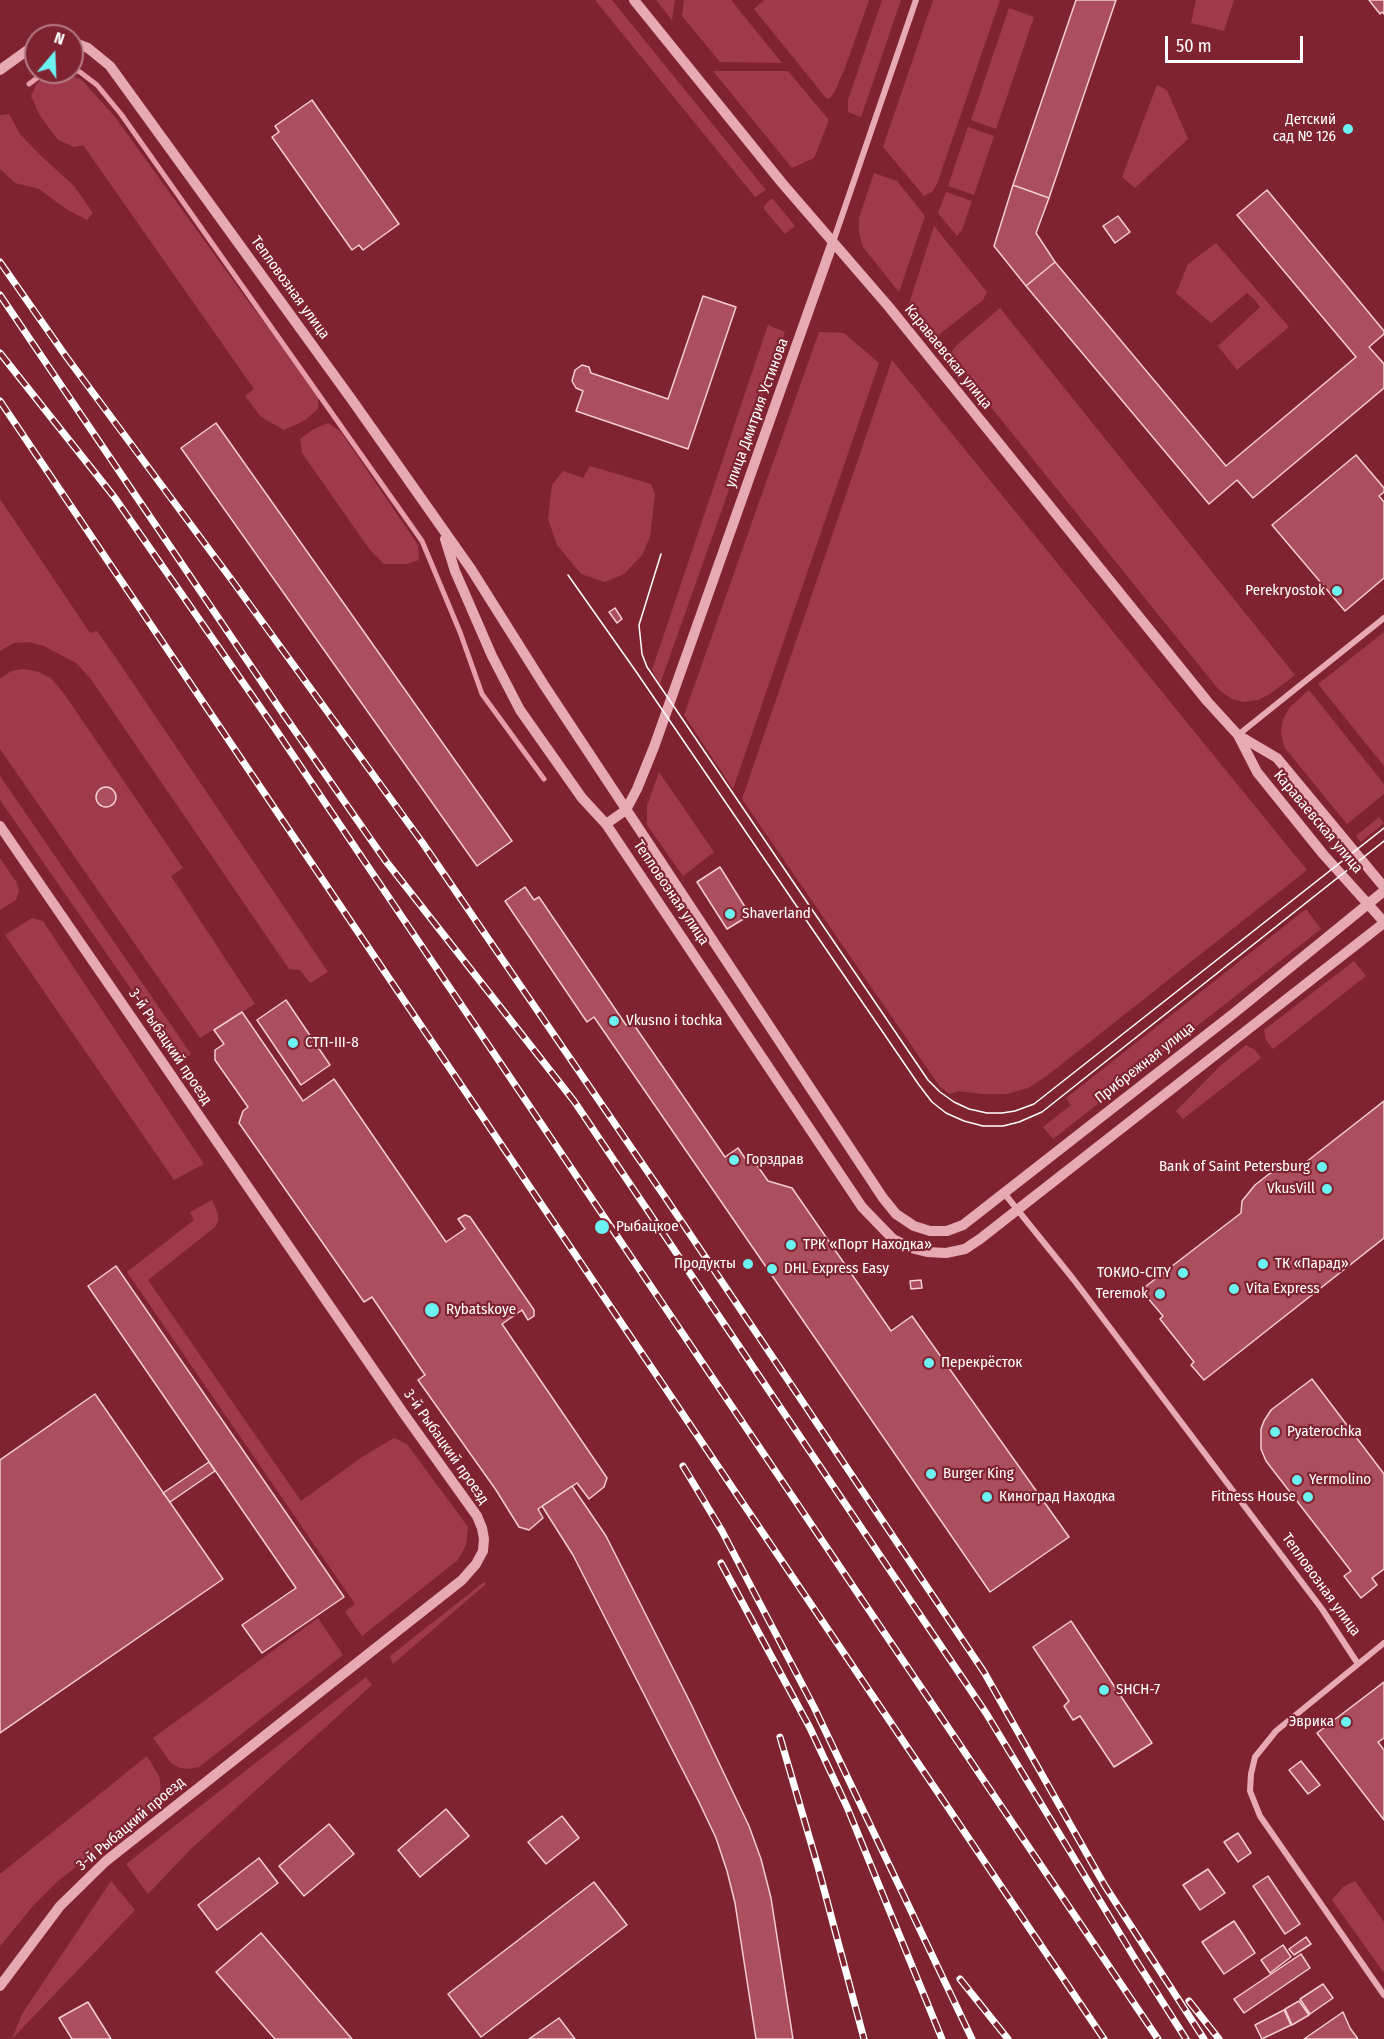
<!DOCTYPE html>
<meta charset="utf-8">
<style>
body{margin:0}
#map{position:relative;width:1384px;height:2039px;overflow:hidden;background:#802331;font-family:"Fira Sans Condensed",sans-serif}
canvas{display:block}
.north{position:absolute;left:24px;top:24px;width:60px;height:60px;box-sizing:border-box;background:#802331;border:2px solid #b37b83;border-radius:50%;rotate:19deg;font-size:16px;font-weight:700;line-height:24px;text-align:center;color:#fff}
.north::after{content:'';display:block;margin:auto;width:21px;height:27px;background:#6bf2f1;clip-path:polygon(50% 0,100% 100%,50% 72%,0 100%)}
.scale{position:absolute;left:1165px;top:36px;width:138px;height:27px;box-sizing:border-box;border:3px solid #fff;border-top:0;padding-left:8px;font-size:18px;line-height:21px;white-space:nowrap;color:#fff;-webkit-text-stroke:4px #802331;paint-order:stroke}
</style>
<div id="map">
<canvas width="1384" height="2039"></canvas>
<div class="north">N</div>
<div class="scale">50 m</div>
</div>
<script>
const ctx = document.querySelector('canvas').getContext('2d');
ctx.lineJoin = 'round';
function paint(path, color) { ctx.fillStyle = color; ctx.fill(path, 'evenodd'); }
const shape = rows => new Path2D(rows.map(r => 'M' + r).join(''));
function trace(path, color, width, dash) { ctx.strokeStyle = color; ctx.lineWidth = width; ctx.lineCap = dash ? 'butt' : 'round'; ctx.setLineDash(dash || []); ctx.stroke(path); }
function label(font, color, halo, rows, align = 'center') {
  ctx.font = font + ' "Fira Sans Condensed",sans-serif'; ctx.lineWidth = 4.5; ctx.setLineDash([]); ctx.textBaseline = 'middle'; ctx.strokeStyle = halo; ctx.fillStyle = color; for (const [text, x, y, turn = 0] of rows) {
    ctx.save(); ctx.translate(x, y); ctx.rotate((+turn || 0) * Math.PI / 180); ctx.textAlign = isNaN(turn) ? turn : align; if (halo) ctx.strokeText(text, 0, 0); ctx.fillText(text, 0, 0); ctx.restore();
  }
}
const green = shape([
 [595,0,612,0,766,190,755,197],
 [656,0,675,0,672,20],
 [684,0,731,0,782,63,720,62,682,16],
 [764,0,869,0,845,68,834,93,829,99,826,98,754,9],
 [882,0,901,0,861,117,848,112,848,100],
 [933,0,1000,0,937,184,932,192,924,196,883,147],
 [1196,0,1234,0,1224,31,1191,23],
 [1009,8,1034,17,996,129,971,120],
 [713,71,788,71,829,120,814,158,792,168],
 [53,72,61,72,82,80,115,117,248,301,318,393,318,409,304,421,284,430,261,417,245,396,254,389,83,145,74,147,58,140,40,116,31,96,37,83],
 [1157,85,1167,90,1188,139,1135,188,1122,177],
 [9,114,20,134,40,155,74,186,93,213,87,220,66,209,39,189,15,183,0,169,0,115],
 [968,127,994,136,974,195,948,186],
 [874,173,897,181,925,216,899,292,863,247,859,233,859,218],
 [946,192,972,201,962,230,957,236,938,213],
 [772,198,795,226,785,234,764,209,764,206],
 [934,226,987,292,983,300,935,338,909,304],
 [1216,243,1289,327,1237,370,1218,346,1260,307,1255,300,1247,293,1211,323,1176,293,1188,264],
 [1000,308,1295,675,1270,694,1258,700,1244,702,1232,699,1219,690,949,355,957,345],
 [768,325,785,332,660,684,652,670],
 [819,332,844,333,879,363,733,789,684,715],
 [892,360,1307,870,1048,1075,1028,1088,1007,1094,982,1094,958,1091,950,1094,940,1087,742,799],
 [328,423,341,432,418,545,419,560,407,564,384,564,370,550,302,453,300,439,312,430],
 [590,466,651,484,655,494,650,537,642,555,624,574,605,582,581,574,557,545,548,519,552,485,563,471,583,478],
 [0,499,90,633,97,631,116,658,328,972,310,983,300,970,289,969,90,678,76,663,44,646,29,642,14,643,0,651],
 [1384,632,1384,766,1318,684],
 [23,669,36,671,51,678,65,695,183,868,171,876,255,1004,200,1038,0,749,0,679,11,671],
 [1309,690,1384,784,1384,794,1347,824,1284,747,1281,733,1283,719,1290,707],
 [659,772,714,852,683,876,647,825,647,806],
 [0,776,191,1054,181,1061,0,800],
 [1379,817,1384,823,1361,842,1356,836],
 [0,858,17,883,19,891,16,900,0,910],
 [1306,909,1321,929,1053,1139,1043,1127,1071,1105,1066,1098],
 [32,918,43,921,204,1164,174,1180,5,935],
 [1354,961,1366,976,1273,1049,1266,1040,1264,1030],
 [1246,1045,1255,1050,1261,1058,1183,1119,1176,1111,1221,1065],
 [212,1200,218,1214,218,1221,215,1227,148,1280,301,1501,362,1457,394,1438,407,1444,468,1527,466,1545,458,1560,362,1636,345,1612,355,1604,127,1272,194,1220,190,1212],
 [484,1582,486,1584,393,1664,390,1656],
 [318,1618,343,1655,199,1767,189,1769,180,1768,171,1763,153,1738],
 [366,1677,372,1685,192,1848,148,1894,126,1864],
 [147,1756,159,1776,161,1788,157,1799,149,1809,57,1882,33,1906,0,1946,0,1874],
 [111,1881,135,1910,12,2039,22,2014],
 [1355,1881,1384,1922,1384,1973,1332,1900,1343,1887]
]);
const stream = shape([
 [72,69,80,72,97,85,121,114,422,541,460,632,482,694,544,779],
 [29,84,45,72]
]);
const building = shape([
 [1076,0,1116,0,1049,198,1013,185,1076,0],
 [1369,0,1384,0,1384,14,1382,12,1380,14,1369,0],
 [312,100,399,224,363,250,359,245,352,250,272,137,279,132,275,126,312,100],
 [1013,185,1049,198,1036,233,1055,262,1026,286,994,246,1013,185],
 [1267,190,1384,331,1384,334,1369,347,1384,364,1384,388,1253,498,1237,480,1209,504,1026,286,1055,262,1226,466,1356,357,1237,215,1267,190],
 [1118,216,1130,232,1115,243,1103,226,1118,216],
 [703,296,736,307,688,449,576,411,583,391,576,388,572,381,575,370,582,365,589,367,591,373,668,399,703,296],
 [216,423,512,841,477,866,181,448,216,423],
 [1356,455,1384,488,1384,492,1379,496,1384,502,1384,578,1345,611,1272,525,1356,455],
 [615,608,622,619,617,623,609,612,615,608],
 '96 797a10 10 0 1 1 20 0a10 10 0 1 1-20 0Z',
 [720,867,750,915,727,929,697,882,720,867],
 [525,887,534,900,539,897,626,1025,632,1022,725,1157,738,1148,747,1161,752,1158,768,1181,792,1188,891,1331,912,1316,1069,1537,990,1592,594,1017,587,1022,505,901,525,887],
 [286,1000,330,1065,301,1085,257,1020,286,1000],
 [242,1012,303,1101,334,1079,446,1242,465,1229,458,1219,465,1215,470,1217,534,1310,534,1316,528,1320,522,1310,502,1324,607,1478,604,1487,589,1499,577,1483,538,1509,543,1518,529,1530,519,1527,496,1490,418,1380,425,1375,372,1297,364,1302,239,1123,243,1111,248,1107,215,1060,215,1050,224,1044,214,1030,242,1012],
 [1384,1101,1384,1238,1204,1380,1191,1365,1194,1362,1160,1319,1163,1316,1141,1290,1241,1213,1242,1201,1255,1185,1269,1174,1288,1165,1301,1166,1384,1101],
 [116,1266,344,1597,262,1653,242,1625,296,1588,88,1286,116,1266],
 [921,1280,922,1288,911,1289,910,1281,921,1280],
 [1312,1379,1384,1474,1384,1569,1372,1578,1377,1585,1361,1598,1344,1576,1351,1571,1266,1461,1261,1449,1261,1429,1264,1421,1271,1410,1312,1379],
 [95,1394,223,1579,0,1733,0,1460,95,1394],
 [209,1462,215,1471,170,1502,163,1493,209,1462],
 [572,1486,606,1536,690,1702,749,1826,761,1859,771,1898,793,2039,756,2039,735,1903,727,1871,716,1838,699,1802,573,1555,542,1506,572,1486],
 [1071,1621,1152,1743,1114,1767,1080,1716,1073,1720,1064,1706,1069,1701,1033,1647,1071,1621],
 [1384,1682,1384,1738,1378,1742,1384,1750,1384,1820,1317,1733,1384,1682],
 [1301,1761,1320,1785,1308,1794,1289,1770,1301,1761],
 [446,1809,469,1836,420,1877,398,1850,446,1809],
 [562,1816,579,1838,546,1864,528,1842,562,1816],
 [329,1824,354,1854,304,1896,279,1866,329,1824],
 [1238,1833,1251,1853,1238,1862,1224,1842,1238,1833],
 [259,1858,278,1883,217,1930,198,1905,259,1858],
 [1208,1869,1225,1893,1200,1910,1183,1885,1208,1869],
 [1268,1876,1300,1924,1285,1934,1253,1886,1268,1876],
 [594,1882,627,1925,481,2037,448,1994,594,1882],
 [1234,1921,1255,1953,1224,1974,1202,1942,1234,1921],
 [261,1933,352,2039,275,2039,216,1972,261,1933],
 [1306,1937,1311,1944,1294,1955,1289,1949,1306,1937],
 [1283,1945,1291,1957,1270,1973,1261,1960,1283,1945],
 [1301,1954,1310,1968,1244,2013,1234,1999,1301,1954],
 [1323,1984,1333,1998,1310,2014,1300,1999,1323,1984],
 [1299,2001,1309,2015,1292,2025,1285,2009,1299,2001],
 [88,2002,111,2039,72,2039,59,2018,88,2002],
 [1284,2010,1291,2025,1262,2039,1255,2025,1284,2010],
 [1343,2012,1350,2028,1358,2039,1304,2039,1343,2012],
 [559,2018,575,2039,529,2039,559,2018]
]);
const minor = shape([
 [833,242,916,0],
 [1238,735,1384,618],
 [1004,1193,1074,1280,1322,1609,1358,1664],
 [1384,1643,1276,1731,1255,1757,1251,1774,1250,1791,1260,1816,1384,1995]
]);
const tertiary = shape([
 [634,0,782,183,889,307,1207,701,1238,735,1257,772,1323,854,1384,922],
 [72,42,88,48,110,66,352,400,471,569,544,685,883,1198,896,1214,914,1226,930,1231,947,1231,963,1225,1233,1014,1384,891],
 [0,70,36,44],
 [445,539,455,571,492,656,520,710,582,798,606,824,862,1207,893,1239,911,1248,927,1252,946,1253,965,1249,980,1239,1384,923],
 [1238,735,1277,758,1384,887],
 [606,824,626,810,637,789,654,747,833,242],
 [0,826,404,1414,477,1516,482,1528,484,1539,483,1551,476,1564,462,1580,106,1861,60,1906,0,1986]
]);
const tram = shape([
 [661,554,639,625,642,654,647,667,928,1080,940,1092,954,1102,969,1109,987,1113,1002,1113,1015,1111,1034,1104,1384,828],
 [568,575,635,670,919,1085,932,1102,946,1113,964,1121,983,1126,1003,1126,1019,1122,1042,1112,1384,841]
]);
const rail = shape([
 [0,262,65,355,234,583,422,842,667,1200,984,1672,1105,1886,1204,2039],
 [0,295,284,715,385,860,574,1101,986,1713,1137,1962,1186,2039],
 [0,353,115,498,276,730,1158,2039],
 [0,401,1104,2039],
 [683,1466,722,1531,814,1707,972,2039],
 [721,1563,810,1728,847,1807,942,2039],
 [780,1737,818,1867,864,2039],
 [960,1979,1008,2039],
 [1189,2001,1219,2039]
]);
const markers = [
 [1348,129,6,"#6bf2f1"],
 [1337,591,6,"#6bf2f1"],
 [730,914,6,"#6bf2f1"],
 [614,1021,6,"#6bf2f1"],
 [293,1043,6,"#6bf2f1"],
 [734,1160,6,"#6bf2f1"],
 [1322,1167,6,"#6bf2f1"],
 [1327,1189,6,"#6bf2f1"],
 [602,1227,8,"#6bf2f1"],
 [791,1245,6,"#6bf2f1"],
 [748,1264,6,"#6bf2f1"],
 [1263,1264,6,"#6bf2f1"],
 [772,1269,6,"#6bf2f1"],
 [1183,1273,6,"#6bf2f1"],
 [1234,1289,6,"#6bf2f1"],
 [1160,1294,6,"#6bf2f1"],
 [432,1310,8,"#6bf2f1"],
 [929,1363,6,"#6bf2f1"],
 [1275,1432,6,"#6bf2f1"],
 [931,1474,6,"#6bf2f1"],
 [1297,1480,6,"#6bf2f1"],
 [987,1497,6,"#6bf2f1"],
 [1308,1497,6,"#6bf2f1"],
 [1104,1690,6,"#6bf2f1"],
 [1346,1722,6,"#6bf2f1"]
];
const poiNames = [
 ["Детский",1336,120,"right"],
 ["сад № 126",1336,137,"right"],
 ["Perekryostok",1325,591,"right"],
 ["Shaverland",742,914],
 ["Vkusno i tochka",626,1021],
 ["СТП-III-8",305,1043],
 ["Горздрав",746,1160],
 ["Bank of Saint Petersburg",1310,1167,"right"],
 ["VkusVill",1315,1189,"right"],
 ["Рыбацкое",616,1227],
 ["ТРК «Порт Находка»",803,1245],
 ["Продукты",736,1264,"right"],
 ["ТК «Парад»",1275,1264],
 ["DHL Express Easy",784,1269],
 ["ТОКИО-CITY",1171,1273,"right"],
 ["Vita Express",1246,1289],
 ["Teremok",1148,1294,"right"],
 ["Rybatskoye",446,1310],
 ["Перекрёсток",941,1363],
 ["Pyaterochka",1287,1432],
 ["Burger King",943,1474],
 ["Yermolino",1309,1480],
 ["Киноград Находка",999,1497],
 ["Fitness House",1296,1497,"right"],
 ["SHCH-7",1116,1690],
 ["Эврика",1334,1722,"right"]
];
const streetNames = [
 ["Тепловозная улица",290,288,54],
 ["Караваевская улица",948,357,51],
 ["улица Дмитрия Устинова",757,413,-70],
 ["Караваевская улица",1318,822,50],
 ["Тепловозная улица",671,893,56],
 ["3-й Рыбацкий проезд",170,1047,56],
 ["Прибрежная улица",1145,1063,-38],
 ["3-й Рыбацкий проезд",446,1447,55],
 ["Тепловозная улица",1321,1585,54],
 ["3-й Рыбацкий проезд",131,1824,-40]
];
paint(green, '#9f3a4b');
trace(stream, '#e89dab', 5);
paint(building, '#ab4f5e');
trace(building, '#f5ccd3', 1.5);
trace(minor, '#e7a9b3', 6);
trace(tertiary, '#e7a9b3', 10);
trace(tram, '#fff', 1.5);
trace(rail, '#fff', 7);
trace(rail, '#802331', 4.5, [14]);
for (const [x, y, r, color] of markers) { const dot = new Path2D(); dot.arc(x, y, r, 0, 2 * Math.PI); ctx.fillStyle = color; ctx.fill(dot); trace(dot, '#802331', 2); }
label('15px', '#fff', '#802331', poiNames, 'left');
label('15px', '#fff', '#802331', streetNames);
</script>
